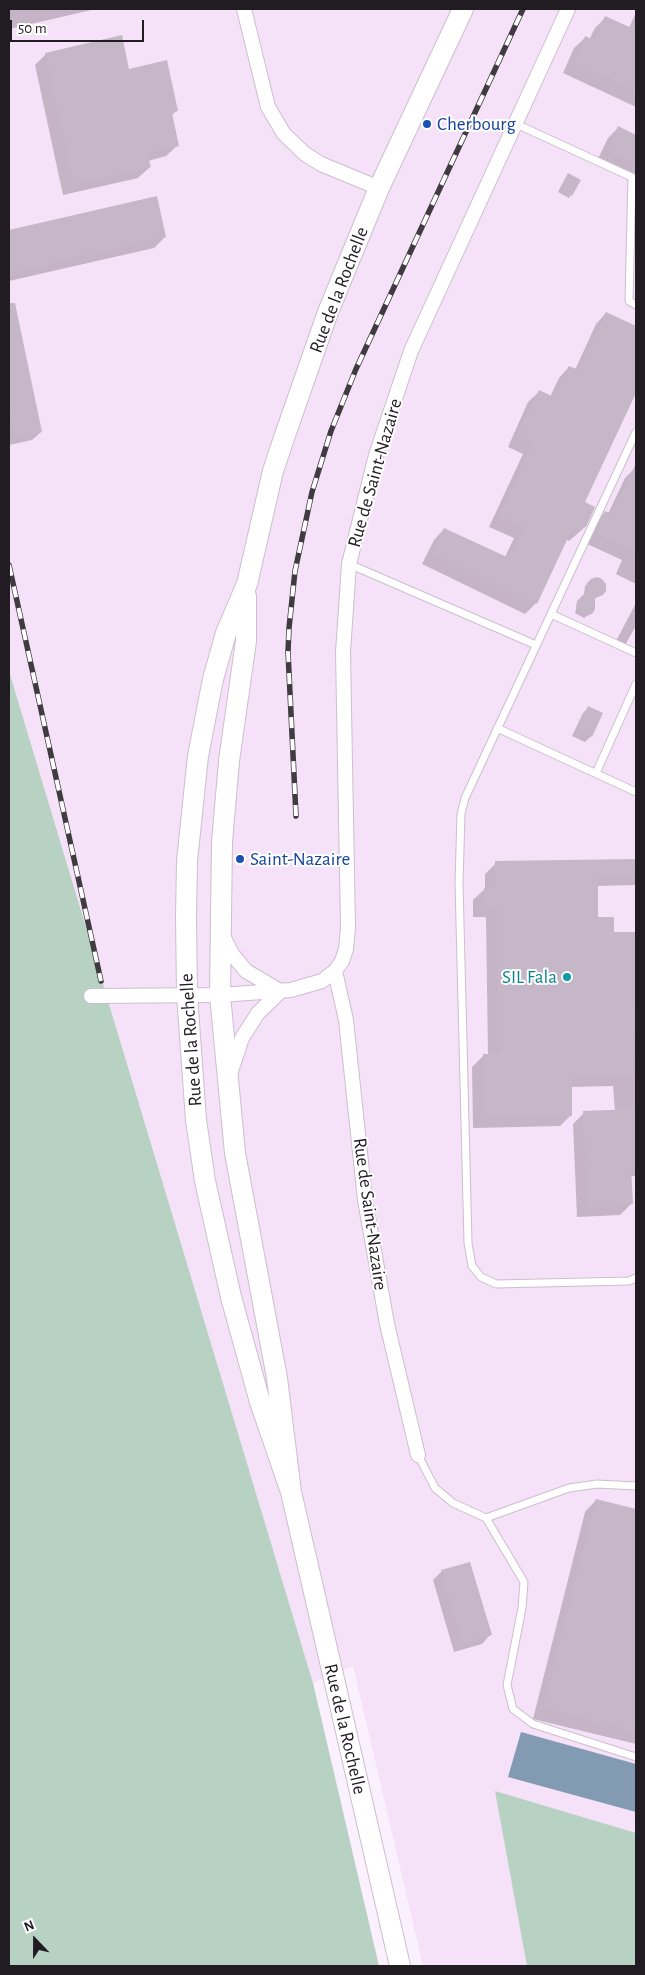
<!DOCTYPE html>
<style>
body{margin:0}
#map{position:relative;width:645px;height:1975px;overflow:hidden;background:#fbf0fd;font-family:"Alegreya Sans",sans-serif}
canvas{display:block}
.frame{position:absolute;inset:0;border:10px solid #211c22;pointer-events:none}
.north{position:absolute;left:10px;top:1915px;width:50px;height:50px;-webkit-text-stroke:4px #fff;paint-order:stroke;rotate:338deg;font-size:14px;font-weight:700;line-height:20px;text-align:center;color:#211c22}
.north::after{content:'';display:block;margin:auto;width:18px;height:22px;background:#211c22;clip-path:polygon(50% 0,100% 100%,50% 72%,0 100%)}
.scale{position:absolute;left:10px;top:20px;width:134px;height:22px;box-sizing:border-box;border:2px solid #211c22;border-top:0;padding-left:6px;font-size:15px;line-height:18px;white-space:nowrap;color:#211c22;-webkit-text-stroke:4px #fff;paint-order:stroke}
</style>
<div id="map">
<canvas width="645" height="1975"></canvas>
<div class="frame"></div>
<div class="north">N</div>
<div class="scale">50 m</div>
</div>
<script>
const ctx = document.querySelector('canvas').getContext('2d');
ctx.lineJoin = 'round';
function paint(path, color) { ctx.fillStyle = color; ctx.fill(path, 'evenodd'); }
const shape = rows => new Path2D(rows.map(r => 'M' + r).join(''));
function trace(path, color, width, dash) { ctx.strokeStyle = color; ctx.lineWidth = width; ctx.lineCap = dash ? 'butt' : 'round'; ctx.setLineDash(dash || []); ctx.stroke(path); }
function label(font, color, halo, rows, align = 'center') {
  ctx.font = font + ' "Alegreya Sans",sans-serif'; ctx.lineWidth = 4; ctx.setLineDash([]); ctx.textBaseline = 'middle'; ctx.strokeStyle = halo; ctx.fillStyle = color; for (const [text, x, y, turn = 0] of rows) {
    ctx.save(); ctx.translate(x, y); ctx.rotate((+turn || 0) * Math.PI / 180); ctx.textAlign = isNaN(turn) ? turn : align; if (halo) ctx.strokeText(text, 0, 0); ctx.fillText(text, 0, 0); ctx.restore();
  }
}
const built = shape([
 [9,9,636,9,636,1966,423,1966,353,1666,313,1683,9,671]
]);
const green = shape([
 [9,671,313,1683,379,1966,9,1966],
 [495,1791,636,1833,636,1966,527,1966]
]);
const water = shape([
 [521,1732,636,1764,636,1812,508,1777]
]);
const shadow = shape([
 [9,9,96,9,9,29],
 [636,12,636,107,563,73,574,48,585,38,589,40,595,28,606,17,629,28],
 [46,54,129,70,177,110,171,116,178,145,166,156,148,161,150,167,138,178,63,195,35,65],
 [618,128,636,136,636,179,597,161,608,138],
 [566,177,571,195,569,198,558,192],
 [156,198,165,237,154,248,9,281,9,231],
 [15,305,41,432,32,440,9,445,9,306],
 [606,313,636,327,636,390,583,503,594,507,585,527,569,541,566,539,536,603,525,614,422,564,434,540,444,529,505,557,514,538,489,527,523,454,508,447,528,402,539,392,550,397,559,378,569,367,575,370,596,324],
 [635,468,636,468,636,584,616,574,622,560,585,543,595,523,605,512,608,514,625,478],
 [592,580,602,594,594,599,592,612,584,618,575,613,578,602,584,596,585,586],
 [636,603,636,626,625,645,616,641],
 [589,707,591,736,585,742,572,736,583,713],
 [636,860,636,885,597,886,597,918,613,933,636,933,636,1176,630,1176,631,1204,620,1215,577,1217,573,1124,584,1113,615,1111,613,1086,570,1087,571,1115,560,1126,473,1128,472,1067,483,1056,488,1056,486,917,473,917,473,900,485,889,485,874,496,863],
 [596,1500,636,1510,636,1744,533,1719,585,1512],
 [469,1563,490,1635,482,1644,454,1652,433,1580,441,1572]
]);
const building = shape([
 [605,16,636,30,636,91,573,62,585,36,594,40],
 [122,35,129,69,167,60,178,111,172,113,179,146,147,153,151,167,74,184,45,53],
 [618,126,636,135,636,164,607,150],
 [568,173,581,180,572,196,560,189],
 [157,196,166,237,9,273,9,230],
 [9,303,15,303,42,432,15,438,9,411],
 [606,312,636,326,636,393,585,502,595,507,586,527,583,526,581,531,573,527,537,604,432,553,444,528,509,558,524,527,499,516,533,443,517,436,539,390,554,397,569,366,579,370],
 [636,463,636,552,595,532,605,511,612,514],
 [597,577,602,579,606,584,606,591,603,595,595,598,595,609,593,613,587,616,582,615,576,607,577,601,586,592,587,583,591,579],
 [588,706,603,713,592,737,577,730],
 [636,859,636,875,598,876,598,917,614,917,614,932,636,932,634,1076,572,1076,572,1116,484,1117,483,1054,498,1054,497,907,484,907,484,888,495,888,495,861],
 [636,1109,636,1166,631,1166,633,1204,588,1207,583,1111],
 [596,1499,636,1509,636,1731,543,1708],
 [470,1562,492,1635,462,1644,441,1570]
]);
const service = shape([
 [514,123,636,179],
 [632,177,629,301,636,305],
 [636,432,465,798,461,814,459,883,468,1243,472,1266,481,1277,496,1284,629,1281,636,1278],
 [349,564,536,645],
 [551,614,636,653],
 [497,728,636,792],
 [596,773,636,684],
 [418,1455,435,1488,453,1503,486,1518,524,1582,522,1608,507,1685,513,1709,533,1724,636,1757],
 [486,1518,569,1488,597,1484,636,1486]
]);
const minor = shape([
 [244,9,268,107,284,134,305,154,321,164,379,188],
 [222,934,232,954,246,971,280,991],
 [335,971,346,1020,365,1200,387,1324,418,1455],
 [91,996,220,995,291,990,322,981,335,971,342,961,346,949,348,928,343,652,349,564,376,455,411,351,568,9],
 [230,1074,242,1038,258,1013,281,991]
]);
const secondary = shape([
 [246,596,246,641,229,761,222,842,220,995,235,1153,277,1378,291,1492,400,1966],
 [291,1492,260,1402,231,1297,205,1181,196,1120,187,995,186,917,187,861,198,756,213,679,226,633,247,584,273,471,284,438,328,312,379,188,463,9]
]);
const rail = shape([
 [9,565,101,981],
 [296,816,288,652,289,628,295,571,312,492,331,431,356,369,523,9]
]);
const markers = [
 [427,124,5,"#1a4fb4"],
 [240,859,5,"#1a4fb4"],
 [567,977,5,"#0f9aa8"]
];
const transitNames = [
 ["Cherbourg",437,124],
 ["Saint-Nazaire",250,859]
];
const streetNames = [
 ["Rue de la Rochelle",339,290,-69],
 ["Rue de Saint-Nazaire",375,473,-74],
 ["Rue de la Rochelle",191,1040,-94],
 ["Rue de Saint-Nazaire",370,1214,82],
 ["Rue de la Rochelle",345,1729,77]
];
const cultureNames = [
 ["SIL Fala",557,977]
];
paint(built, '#f5e2f8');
paint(green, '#b7d1c3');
paint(water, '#839ab3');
paint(shadow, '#0003');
paint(building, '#c5b7c7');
trace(service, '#ccbece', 9);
trace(minor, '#ccbece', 16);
trace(secondary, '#ccbece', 22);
trace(service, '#fff', 7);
trace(minor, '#fff', 14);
trace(secondary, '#fff', 20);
trace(rail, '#403a41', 5.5);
trace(rail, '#fff', 4, [11]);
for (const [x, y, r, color] of markers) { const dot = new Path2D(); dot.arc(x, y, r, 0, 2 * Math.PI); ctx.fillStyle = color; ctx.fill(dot); trace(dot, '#fff', 2); }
label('19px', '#164399', '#fff', transitNames, 'left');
label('19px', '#211c22', '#fff', streetNames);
label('19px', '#0d838f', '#fff', cultureNames, 'right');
</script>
